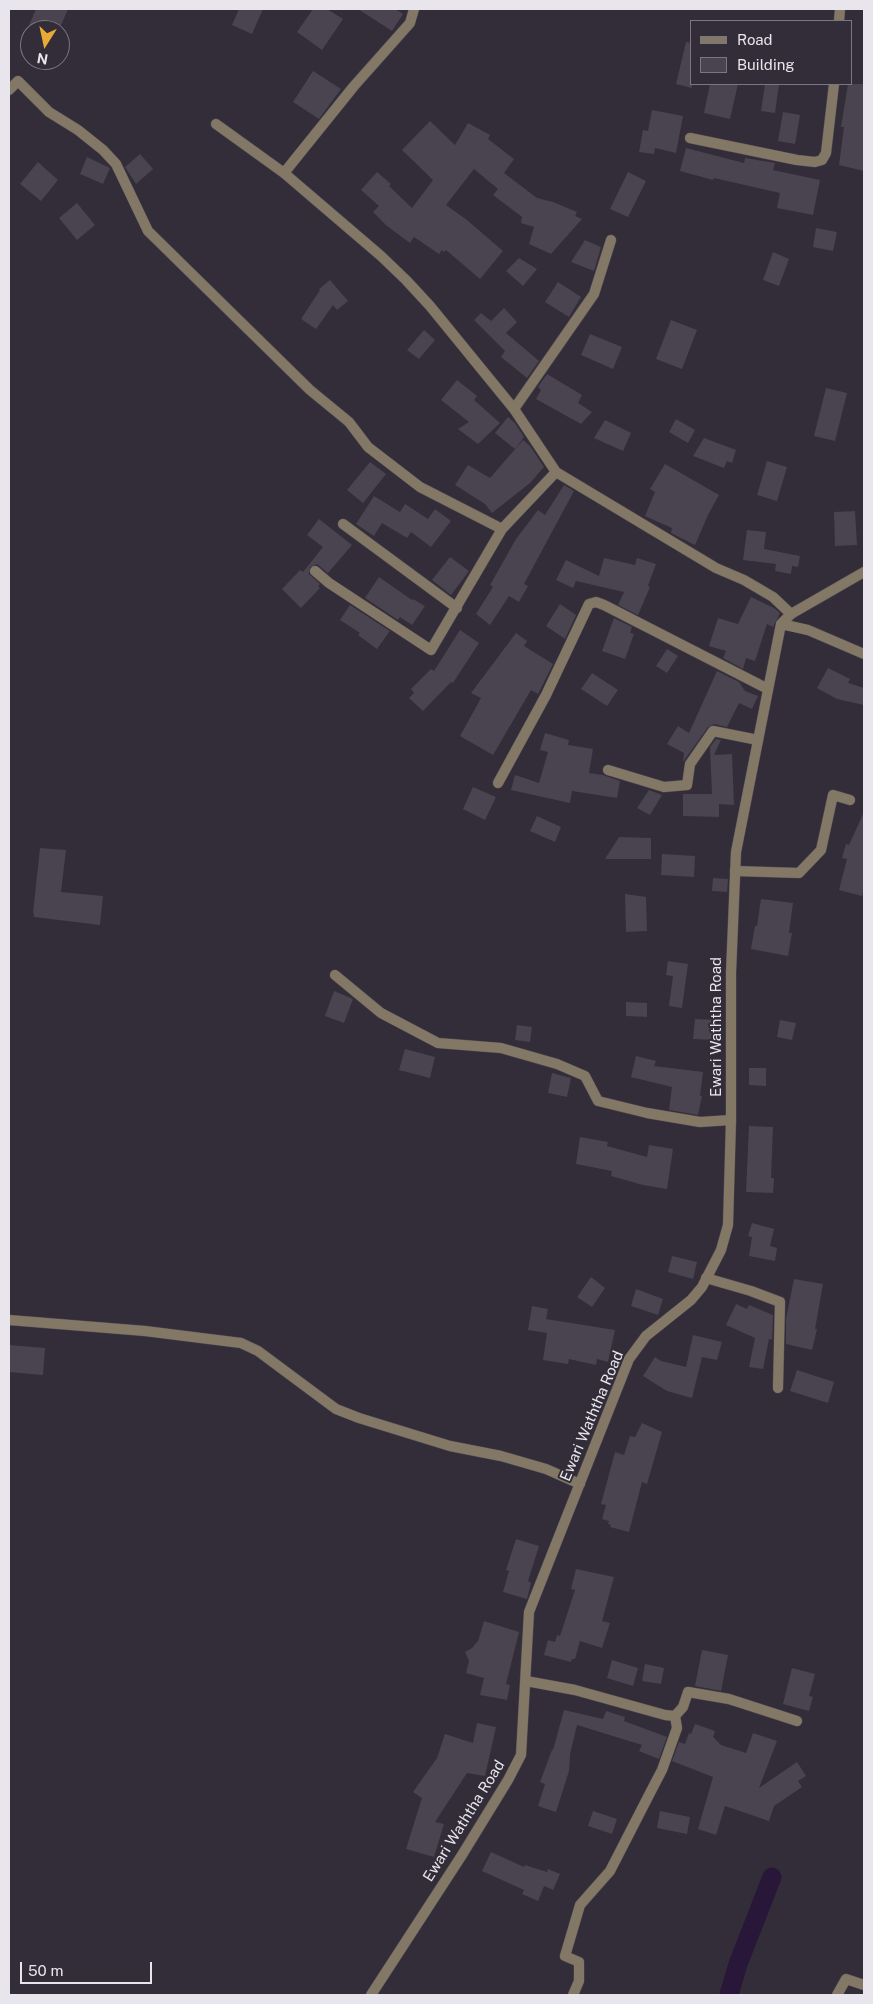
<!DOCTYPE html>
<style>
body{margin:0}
#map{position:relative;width:873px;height:2004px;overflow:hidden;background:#322d38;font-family:"Public Sans",sans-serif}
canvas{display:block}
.frame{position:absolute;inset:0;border:10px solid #e8e5ec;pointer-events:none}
.legend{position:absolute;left:690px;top:20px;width:162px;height:65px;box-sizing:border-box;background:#322d38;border:1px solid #7b7780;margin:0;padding:6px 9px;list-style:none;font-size:15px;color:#e8e5ec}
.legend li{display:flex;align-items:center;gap:10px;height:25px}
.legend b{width:25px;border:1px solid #7b7780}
.north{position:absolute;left:20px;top:20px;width:50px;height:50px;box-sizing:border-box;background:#322d38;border:1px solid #7b7780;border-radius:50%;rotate:190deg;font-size:14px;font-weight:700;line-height:20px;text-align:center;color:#e8e5ec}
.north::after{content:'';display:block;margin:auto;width:18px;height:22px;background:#e8ab37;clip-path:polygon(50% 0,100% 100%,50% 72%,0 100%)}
.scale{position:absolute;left:20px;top:1962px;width:132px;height:22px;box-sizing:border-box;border:2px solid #e8e5ec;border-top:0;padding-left:6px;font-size:15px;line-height:18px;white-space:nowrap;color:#e8e5ec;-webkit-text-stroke:4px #322d38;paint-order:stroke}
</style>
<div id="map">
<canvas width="873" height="2004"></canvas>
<div class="frame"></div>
<ul class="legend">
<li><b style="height:6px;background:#837866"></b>Road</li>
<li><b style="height:14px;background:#49444f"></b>Building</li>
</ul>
<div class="north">N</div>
<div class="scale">50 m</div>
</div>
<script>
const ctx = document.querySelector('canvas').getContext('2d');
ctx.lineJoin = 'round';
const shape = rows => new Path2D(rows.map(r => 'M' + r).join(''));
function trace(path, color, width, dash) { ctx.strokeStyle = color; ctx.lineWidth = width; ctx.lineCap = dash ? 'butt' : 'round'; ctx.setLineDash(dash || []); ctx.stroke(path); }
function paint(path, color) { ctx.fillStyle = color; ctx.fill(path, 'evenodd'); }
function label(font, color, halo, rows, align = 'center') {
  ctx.font = font + ' "Public Sans",sans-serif'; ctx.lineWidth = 4; ctx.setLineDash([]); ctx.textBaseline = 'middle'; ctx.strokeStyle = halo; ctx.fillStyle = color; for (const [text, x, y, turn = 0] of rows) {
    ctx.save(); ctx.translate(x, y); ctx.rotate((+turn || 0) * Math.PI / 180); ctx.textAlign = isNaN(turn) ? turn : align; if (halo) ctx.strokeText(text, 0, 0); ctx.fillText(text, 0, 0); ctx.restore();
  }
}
const canal = shape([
 [729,1995,738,1964,772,1877]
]);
const building = shape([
 [36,9,68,9,59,30,27,30],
 [239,9,263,9,252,34,232,25],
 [313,9,327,9,343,19,322,50,297,32],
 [358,9,395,9,403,14,392,31],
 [686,42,692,43,692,88,676,84],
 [313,71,341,89,319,119,293,102],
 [710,84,738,84,730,119,704,113],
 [765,84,779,84,775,113,761,111],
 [848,84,864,84,864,171,839,165,844,127,841,127],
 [652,110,683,116,676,153,655,148,654,154,639,152,643,130,648,131],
 [783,112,800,115,795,144,778,141],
 [430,121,455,145,468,123,490,135,488,139,514,159,504,173,537,198,553,202,577,212,575,216,582,219,551,254,529,244,534,227,521,223,522,217,493,195,498,189,474,169,446,205,467,220,503,251,480,279,446,250,444,252,442,250,439,254,414,237,410,243,387,226,373,212,379,206,361,190,377,172,391,184,389,186,412,208,433,180,402,150],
 [686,148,744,163,745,158,775,163,773,170,820,180,813,215,777,208,780,193,714,178,713,180,680,171],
 [140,154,153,169,136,184,125,167],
 [87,157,110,168,103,184,80,174],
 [38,162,58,180,41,201,20,184],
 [628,172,646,181,628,217,610,209],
 [77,203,95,225,77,240,59,218],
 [816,228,837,232,833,251,813,247],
 [585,240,601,247,594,271,571,262],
 [773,252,789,259,779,286,763,280],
 [519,258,537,269,523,286,506,271],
 [330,280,348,301,337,310,333,305,316,329,301,319,320,290,319,289],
 [558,282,581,297,569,317,545,302],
 [504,308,517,322,506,333,539,361,527,378,501,357,505,351,474,320,481,313,491,321],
 [671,320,697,330,682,369,656,359],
 [424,330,435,340,419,359,407,350],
 [590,334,622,347,613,369,581,355],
 [547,374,582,395,578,403,592,412,581,424,536,399,541,390,538,387],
 [457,380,477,396,474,400,500,423,478,444,458,429,469,422,441,400],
 [826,388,847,393,835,441,814,436],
 [508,417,515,423,524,437,515,449,495,433],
 [676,419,695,430,688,443,669,432],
 [605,420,631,433,623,451,594,438],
 [704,438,736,450,732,463,727,461,724,468,693,456],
 [523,440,530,446,544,467,530,483,492,513,485,504,455,485,468,465,490,478],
 [767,461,787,467,777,501,757,495],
 [370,462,386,474,363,503,347,490],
 [665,464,719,495,708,515,695,545,671,533,672,528,645,516,655,492,650,489],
 [564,485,574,491,524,584,528,586,519,602,509,596,490,625,476,614,493,587,490,585,516,539,538,510,545,515],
 [374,496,400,512,405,504,428,519,435,509,451,521,431,547,411,532,407,538,382,523,374,536,356,524],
 [855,511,857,545,835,546,834,512],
 [319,519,352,545,328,573,317,564,310,567,309,574,320,584,318,586,320,588,301,608,282,589,300,570,303,572,323,547,307,535],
 [747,530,766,532,764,549,800,556,798,567,792,566,791,574,775,571,776,564,743,560],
 [450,557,469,571,451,595,432,580],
 [604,558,635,565,637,558,656,564,648,586,650,587,638,615,618,605,624,592,576,581,573,588,556,580,566,560,599,576],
 [379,577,412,600,413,599,425,606,412,625,400,617,398,620,365,598],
 [751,597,774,608,780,613,773,627,767,624,755,661,746,658,743,669,723,658,726,651,709,646,718,618,738,624],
 [560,604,576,615,565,639,546,626],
 [350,605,390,631,377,649,358,635,360,633,340,620],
 [614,618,632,627,630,633,634,634,625,659,602,651],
 [460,630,479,643,453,683,451,682,423,711,409,698,414,693,411,689,431,669,434,671],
 [516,633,527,641,524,646,553,664,538,694,531,690,493,755,460,736,481,698,471,693],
 [667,649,678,656,667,673,656,666],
 [828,668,850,679,848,683,864,688,864,705,837,699,817,688],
 [717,671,739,682,745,691,758,696,752,709,739,703,727,727,714,724,708,727,683,762,684,753,667,744,678,726,689,733],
 [592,673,618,690,607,706,581,689],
 [545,733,569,740,568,745,593,749,589,773,603,775,620,781,617,798,572,791,570,803,511,790,515,775,539,783,548,752,540,750],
 [716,739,721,740,714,755,732,754,734,805,719,804,719,817,683,816,683,794,712,794,710,747],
 [473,787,496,797,485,820,463,809],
 [649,790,662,795,650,815,637,808],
 [864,812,864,888,862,896,839,890,847,859,842,858,846,844,849,845],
 [537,816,561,827,555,842,530,831],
 [619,837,651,838,651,859,605,859],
 [40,848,66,850,61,892,103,896,100,925,34,917,34,914,33,913],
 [662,854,695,856,694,877,661,875],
 [713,878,728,879,727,892,712,891],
 [625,894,646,897,647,931,626,932],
 [761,899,793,903,789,933,792,933,788,956,751,949,755,926,757,926],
 [668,961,688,964,682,1008,669,1006,673,976,666,975],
 [334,991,353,999,344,1023,325,1016],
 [626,1002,647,1003,647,1017,626,1016],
 [695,1019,718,1020,717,1040,693,1039],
 [780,1020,796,1023,792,1040,777,1037],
 [517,1025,532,1027,530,1042,515,1040],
 [405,1049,435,1057,430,1078,399,1070],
 [636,1056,656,1061,654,1066,703,1072,700,1096,702,1096,698,1115,669,1110,672,1087,631,1077],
 [749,1068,766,1068,766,1086,749,1085],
 [552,1073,571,1078,567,1097,548,1093],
 [749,1126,773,1127,771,1178,774,1178,773,1193,746,1192],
 [580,1137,608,1142,607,1146,647,1157,649,1145,673,1149,667,1189,643,1185,611,1176,612,1171,576,1164],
 [752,1223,774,1229,770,1246,777,1248,775,1261,749,1256,752,1237,748,1236],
 [672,1256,697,1262,693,1279,668,1272],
 [591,1277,605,1288,592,1307,577,1297],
 [794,1279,823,1284,815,1329,817,1329,812,1350,786,1344,786,1319],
 [636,1289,663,1299,658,1315,631,1306],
 [736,1304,747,1309,749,1305,773,1315,772,1340,769,1339,763,1369,749,1367,755,1338,726,1325],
 [532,1306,548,1309,546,1319,615,1330,608,1362,597,1359,596,1365,569,1359,568,1364,543,1360,547,1333,528,1330],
 [693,1335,722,1342,717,1360,702,1357,692,1398,667,1391,643,1376,655,1357,661,1361,686,1367],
 [9,1345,45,1348,43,1375,9,1372],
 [797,1370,834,1382,828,1403,790,1391],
 [642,1423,662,1432,647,1484,642,1482,629,1532,610,1527,611,1525,608,1524,609,1521,602,1519,606,1505,601,1504,615,1452,624,1455,630,1436,635,1437],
 [516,1539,539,1546,528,1581,531,1583,527,1599,503,1592,509,1571,506,1570],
 [576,1569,614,1577,602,1621,610,1623,602,1648,580,1641,575,1659,572,1659,571,1662,544,1655,548,1640,555,1642,557,1635,560,1636,575,1590,571,1589],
 [484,1621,519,1632,506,1684,510,1685,507,1700,480,1695,484,1678,466,1673,469,1661,465,1652,472,1648,478,1641],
 [702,1650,728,1655,721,1691,695,1686],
 [612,1660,638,1668,633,1686,607,1678],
 [645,1664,664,1668,661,1684,642,1681],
 [792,1668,815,1674,809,1696,813,1697,809,1711,783,1704],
 [564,1710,603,1719,606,1711,625,1717,624,1721,667,1737,659,1759,639,1751,642,1745,577,1725,570,1754,569,1771,556,1812,538,1806,545,1784,540,1782,552,1750,553,1750],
 [477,1723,496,1727,485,1776,467,1773,435,1822,444,1824,434,1857,406,1849,422,1798,413,1792,437,1758,445,1734,473,1743],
 [695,1724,715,1731,713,1737,721,1745,746,1753,753,1733,777,1741,759,1788,797,1762,806,1776,798,1781,802,1787,774,1806,769,1821,725,1806,716,1835,698,1829,713,1777,672,1761,679,1742,685,1744,689,1733,691,1734],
 [593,1811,617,1819,612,1834,588,1826],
 [660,1811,690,1817,687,1834,657,1828],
 [491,1852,524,1867,525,1865,547,1872,548,1869,560,1874,553,1890,544,1886,538,1901,522,1894,524,1890,482,1871]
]);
const minor = shape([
 [839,21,840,9],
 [9,90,18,81,49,112,78,130,103,150,116,164,148,231,310,390,349,422,368,447,420,487,502,529,556,472],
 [216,124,284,173,381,256,406,280,430,306,514,409,556,472,716,568,744,580,773,597,791,614],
 [690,138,797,160,815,162,822,160,826,153,834,84],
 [284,173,354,86,410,23,414,9],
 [514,409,594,294,611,240],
 [343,524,457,608],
 [315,571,329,583,431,650,502,529],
 [608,770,664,787,687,785,690,764,713,731,758,740],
 [498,783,546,695,589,604,596,602,604,605,768,689],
 [735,871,799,873,821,850,833,795,850,800],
 [335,975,381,1013,438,1043,501,1048,557,1064,585,1076,598,1101,647,1113,700,1122,731,1120],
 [706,1278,751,1291,780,1302,778,1388],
 [526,1681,575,1690,665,1715,675,1716,683,1707,688,1692,729,1699,797,1721],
 [573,1995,579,1981,579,1962,565,1956,580,1905,610,1871,650,1793,662,1770,677,1728,675,1716],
 [837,1995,846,1979,864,1985]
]);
const tertiary = shape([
 [781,624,791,614,864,572],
 [781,624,808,630,864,654],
 [9,1320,145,1331,241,1343,258,1351,336,1409,359,1418,450,1446,501,1456,546,1469,580,1484],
 [371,1995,462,1855,508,1780,521,1755,529,1612,629,1359,646,1336,691,1300,702,1287,721,1250,728,1225,731,1120,731,973,736,852,781,624]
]);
const streetNames = [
 ["Ewari Waththa Road",716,1027,-90],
 ["Ewari Waththa Road",592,1416,-67],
 ["Ewari Waththa Road",464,1821,-58]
];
trace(canal, '#281739', 19);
paint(building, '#49444f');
trace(minor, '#4f4a55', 11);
trace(tertiary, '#4f4a55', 11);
trace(minor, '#837866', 10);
trace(tertiary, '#837866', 10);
label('15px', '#e8e5ec', '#322d38', streetNames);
</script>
